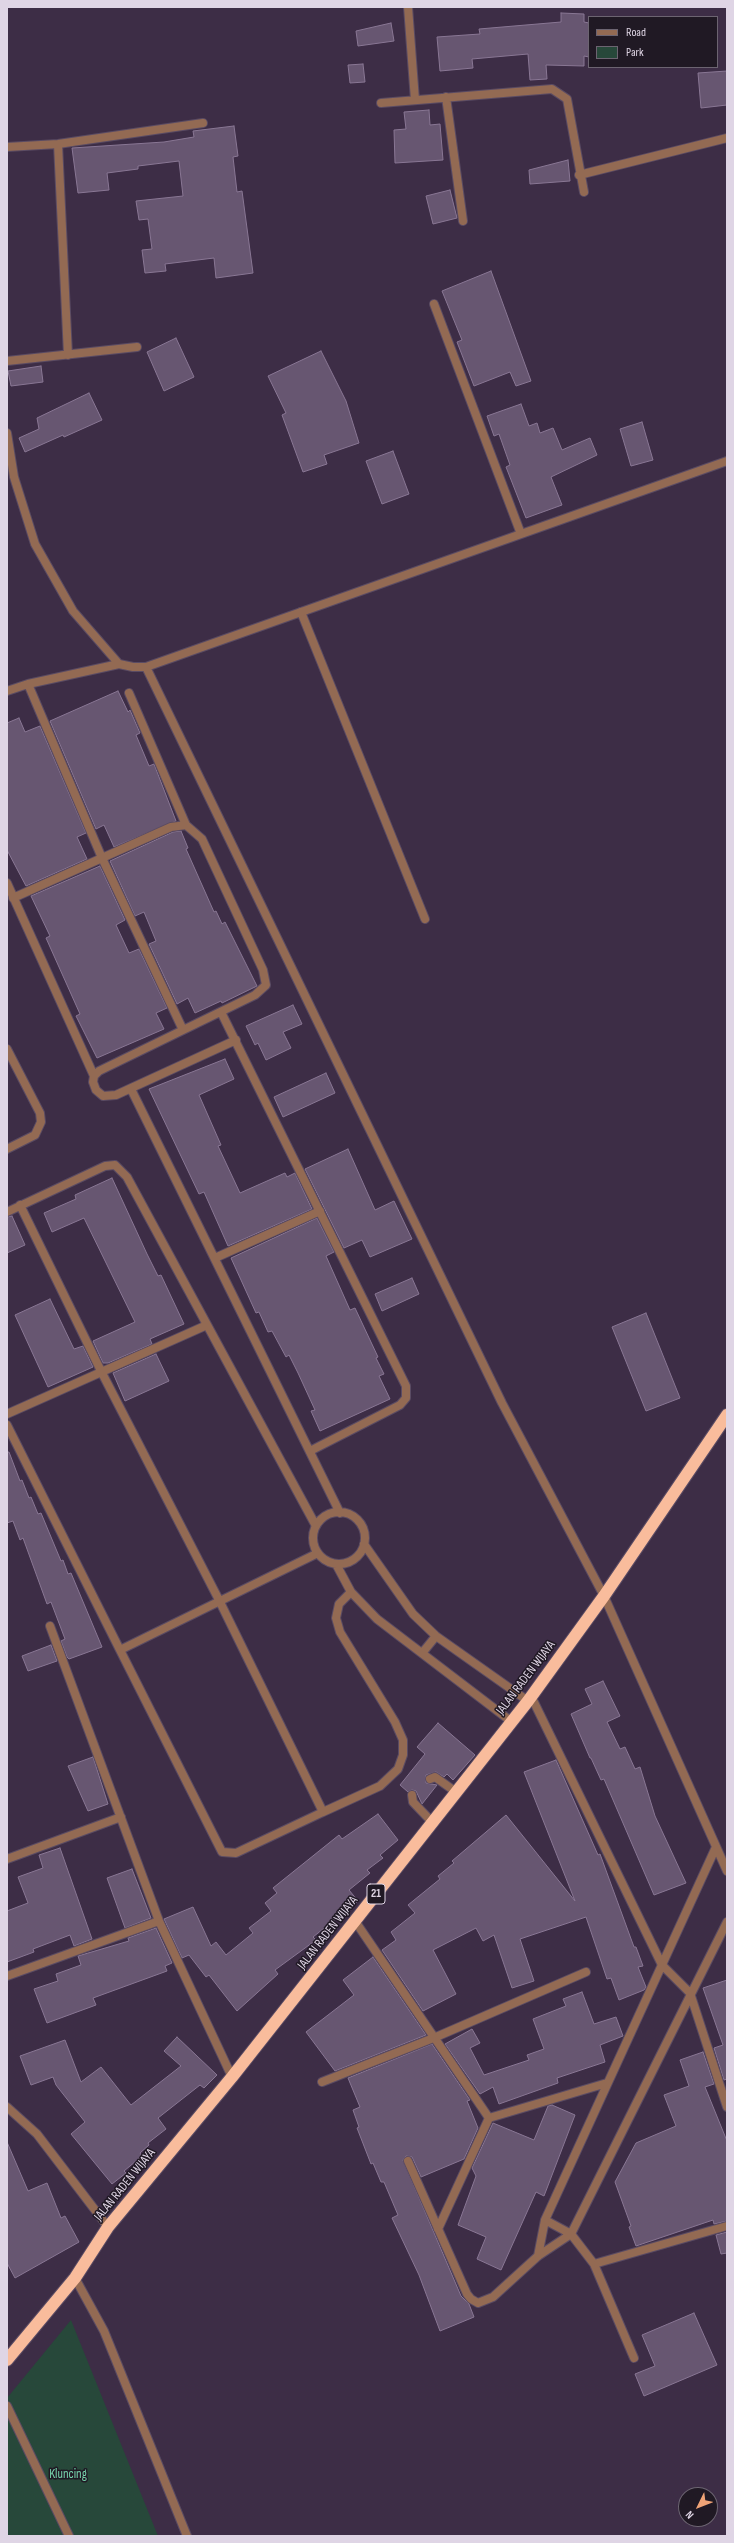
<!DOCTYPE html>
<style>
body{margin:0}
#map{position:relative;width:734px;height:2543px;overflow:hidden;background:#3d2d46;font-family:"Sofia Sans Condensed",sans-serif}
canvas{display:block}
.frame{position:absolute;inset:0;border:8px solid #dfd5e5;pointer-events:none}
.legend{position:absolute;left:588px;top:16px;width:130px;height:52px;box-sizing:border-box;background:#201924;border:1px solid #6c6471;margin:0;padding:5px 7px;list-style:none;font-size:12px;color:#dfd5e5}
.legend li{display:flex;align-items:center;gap:8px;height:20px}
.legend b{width:20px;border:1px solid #6c6471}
.north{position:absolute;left:678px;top:2487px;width:40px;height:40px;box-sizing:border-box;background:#201924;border:1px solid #6c6471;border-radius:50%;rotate:227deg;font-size:11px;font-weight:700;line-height:16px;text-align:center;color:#dfd5e5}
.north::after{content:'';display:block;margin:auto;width:14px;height:18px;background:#efa377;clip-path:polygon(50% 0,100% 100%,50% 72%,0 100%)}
</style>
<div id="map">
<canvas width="734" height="2543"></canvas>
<div class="frame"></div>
<ul class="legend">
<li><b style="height:5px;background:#936a53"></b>Road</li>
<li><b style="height:11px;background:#27483a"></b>Park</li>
</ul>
<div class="north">N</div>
</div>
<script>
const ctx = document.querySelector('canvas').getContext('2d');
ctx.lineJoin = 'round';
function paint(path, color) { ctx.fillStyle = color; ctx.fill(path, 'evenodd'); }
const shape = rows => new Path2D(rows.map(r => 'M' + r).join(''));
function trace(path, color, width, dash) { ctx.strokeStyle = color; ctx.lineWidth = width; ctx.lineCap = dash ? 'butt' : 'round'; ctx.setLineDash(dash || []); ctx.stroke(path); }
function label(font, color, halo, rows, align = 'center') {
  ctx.font = font + ' "Sofia Sans Condensed",sans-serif'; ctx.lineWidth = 3; ctx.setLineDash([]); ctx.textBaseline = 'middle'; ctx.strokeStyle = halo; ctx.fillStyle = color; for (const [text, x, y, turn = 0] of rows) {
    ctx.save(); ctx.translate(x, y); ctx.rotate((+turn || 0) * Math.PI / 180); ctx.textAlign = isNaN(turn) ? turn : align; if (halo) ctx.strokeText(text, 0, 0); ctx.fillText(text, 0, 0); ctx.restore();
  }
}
const green = shape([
 [71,2320,158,2536,7,2536,7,2398]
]);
const building = shape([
 [561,13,584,14,584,22,589,23,589,57,584,56,584,66,546,65,547,79,530,80,528,54,472,59,473,68,440,71,437,37,480,34,479,29,561,22,561,13],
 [391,23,394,41,358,46,356,31,391,23],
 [363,64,365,82,350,83,348,65,363,64],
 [727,71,727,105,701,108,698,73,727,71],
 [429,110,430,125,440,124,443,160,395,163,394,130,406,129,404,112,429,110],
 [234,126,238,156,233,157,237,192,242,191,253,273,216,278,214,258,165,264,166,271,145,273,142,250,152,249,148,219,139,220,136,201,183,196,179,161,138,166,138,169,107,173,109,190,78,193,72,148,164,142,194,137,193,131,234,126],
 [568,160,570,181,530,184,529,170,568,160],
 [450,190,457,218,433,224,426,196,450,190],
 [491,271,531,381,516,386,510,372,474,386,457,342,462,340,442,291,491,271],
 [176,338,194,377,164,391,147,352,176,338],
 [321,351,346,401,359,443,324,455,327,464,303,472,282,415,286,413,268,376,321,351],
 [41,366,43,382,11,386,8,371,41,366],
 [89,393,102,420,64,437,63,435,25,452,19,438,39,429,37,418,89,393],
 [521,404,529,426,537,423,540,433,553,428,562,450,590,438,597,455,551,477,562,505,526,518,506,467,510,465,499,434,494,436,487,416,521,404],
 [642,422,653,460,631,466,620,429,642,422],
 [393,451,409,494,382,504,366,461,393,451],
 [118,691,128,712,130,710,140,733,136,735,149,766,154,764,176,821,114,847,104,825,96,829,50,721,118,691],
 [19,718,25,732,40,726,86,833,77,837,87,859,26,886,7,850,7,723,19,718],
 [181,831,188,848,186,849,214,912,216,911,222,924,225,922,257,986,222,1003,221,1001,195,1013,188,998,177,1004,149,944,156,941,144,912,135,916,110,861,173,832,181,831],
 [100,866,125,920,116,925,129,953,139,949,167,1008,156,1013,164,1029,97,1058,76,1016,80,1014,46,938,50,936,31,896,100,866],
 [293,1005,302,1024,283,1032,291,1048,266,1060,258,1043,255,1045,246,1026,293,1005],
 [225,1059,234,1079,199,1095,221,1145,218,1146,240,1193,285,1173,287,1177,295,1173,312,1209,228,1246,204,1192,199,1194,149,1089,225,1059],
 [326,1073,335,1093,283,1117,274,1097,326,1073],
 [348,1149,375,1210,394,1201,412,1239,370,1257,362,1240,344,1248,305,1169,348,1149],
 [112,1178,147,1254,158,1276,161,1275,184,1324,150,1339,152,1344,108,1363,103,1363,93,1341,135,1322,84,1218,52,1232,44,1213,76,1199,75,1195,112,1178],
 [12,1216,25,1245,7,1253,7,1217,12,1216],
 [317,1218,334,1252,326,1256,350,1310,355,1308,378,1357,376,1358,384,1374,379,1376,390,1399,320,1431,311,1411,315,1410,298,1373,289,1355,286,1357,272,1331,268,1332,259,1312,256,1313,231,1258,317,1218],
 [412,1278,419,1294,382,1311,375,1294,412,1278],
 [50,1299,74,1349,83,1346,93,1367,48,1387,15,1315,50,1299],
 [646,1313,680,1398,646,1411,612,1327,646,1313],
 [156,1354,169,1381,125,1401,113,1373,156,1354],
 [7,1452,9,1452,20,1481,22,1480,29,1498,31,1497,38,1514,41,1513,61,1561,63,1560,68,1574,71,1573,102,1647,69,1659,67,1657,61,1641,65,1639,51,1602,47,1604,23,1538,20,1540,13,1521,7,1523,7,1452],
 [51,1645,57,1661,28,1671,22,1656,51,1645],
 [603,1681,620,1716,607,1722,620,1749,625,1747,635,1769,640,1767,655,1816,686,1883,654,1895,604,1779,601,1780,591,1758,590,1758,571,1714,592,1704,585,1689,603,1681],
 [438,1723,475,1755,453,1780,447,1774,444,1777,436,1772,426,1775,426,1783,437,1785,422,1804,416,1791,412,1790,408,1792,400,1785,425,1754,417,1747,438,1723],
 [93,1757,108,1804,88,1811,68,1766,93,1757],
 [556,1760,598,1855,600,1854,634,1947,636,1947,643,1966,638,1967,646,1987,644,1990,619,2000,611,1978,607,1979,586,1917,520,1939,534,1981,512,1988,494,1935,483,1941,476,1928,433,1950,456,1994,423,2011,382,1950,396,1940,391,1932,415,1913,408,1905,440,1879,438,1876,454,1863,452,1861,506,1815,575,1901,524,1772,556,1760],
 [378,1814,398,1840,380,1855,383,1858,367,1870,370,1873,349,1890,358,1901,313,1937,316,1940,275,1970,278,1974,237,2011,209,1975,206,1977,189,1955,182,1958,164,1919,193,1907,211,1946,216,1942,226,1955,253,1933,249,1928,271,1911,265,1903,277,1893,273,1888,339,1835,342,1839,378,1814],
 [60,1848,92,1939,74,1946,70,1935,33,1949,34,1952,7,1962,7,1911,28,1903,18,1877,43,1868,39,1855,60,1848],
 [132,1869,151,1918,125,1928,107,1878,132,1869],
 [156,1928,172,1963,165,1966,167,1971,93,1998,96,2005,47,2023,34,1989,58,1981,56,1974,81,1965,78,1956,129,1941,128,1938,156,1928],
 [373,1957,426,2035,335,2071,306,2032,354,1995,343,1980,373,1957],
 [727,1980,727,2079,724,2080,714,2048,723,2045,703,1988,727,1980],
 [582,1992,594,2024,616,2017,623,2036,600,2045,605,2062,557,2078,558,2083,499,2104,493,2087,480,2094,445,2044,472,2029,480,2043,470,2048,484,2075,529,2060,527,2055,544,2049,533,2019,566,2006,563,1999,582,1992],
 [177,2037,217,2075,204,2088,200,2085,158,2118,166,2129,148,2143,149,2145,140,2153,142,2156,124,2171,126,2173,112,2184,71,2134,85,2122,56,2085,53,2077,31,2085,20,2056,65,2040,81,2082,101,2067,131,2105,181,2066,164,2051,177,2037],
 [432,2044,470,2100,467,2101,478,2128,464,2159,421,2177,412,2157,406,2156,403,2160,461,2296,469,2304,474,2317,440,2331,419,2275,392,2218,398,2215,384,2182,381,2182,373,2163,371,2164,357,2128,359,2127,353,2110,360,2107,348,2078,432,2044],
 [703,2052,714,2084,705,2087,727,2141,727,2221,714,2224,713,2220,636,2246,629,2227,631,2226,615,2182,636,2143,676,2126,664,2095,689,2086,680,2060,703,2052],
 [552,2105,575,2115,544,2196,536,2192,501,2270,477,2259,486,2237,458,2225,476,2176,472,2168,493,2123,534,2140,548,2106,552,2105],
 [7,2142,28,2191,47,2183,61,2218,65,2216,79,2242,15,2278,7,2263,7,2142],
 [727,2232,727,2253,721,2254,716,2235,727,2232],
 [694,2313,717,2365,644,2396,635,2374,655,2366,642,2335,694,2313]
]);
const lane = shape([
 [301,612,425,919],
 [430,1779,435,1777,456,1792],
 [412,1795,413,1802,432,1822],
 [7,2406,69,2536]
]);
const street = shape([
 [408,7,415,100],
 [446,97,463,221],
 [381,103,552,89,567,99,584,192],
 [58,144,68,355],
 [7,147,58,144,203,123],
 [579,175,727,138],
 [434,304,521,534],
 [7,361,137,347],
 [7,433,14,477,35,544,73,611,119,664],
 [146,667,502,1403,604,1596,727,1871],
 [28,684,102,858,183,1030],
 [7,691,28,684,119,664,133,667,146,667,727,461],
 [129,693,186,825,202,839,263,970,266,985,255,995,99,1071,94,1076,93,1082,96,1090,103,1096,116,1095,236,1040],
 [7,883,94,1076],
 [13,898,171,827,186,825],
 [221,1012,406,1386,406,1398,400,1405,310,1451],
 [7,1049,40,1113,41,1122,35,1135,7,1149],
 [131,1089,340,1513],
 [20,1205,101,1371,219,1600,323,1812,236,1853,222,1852,120,1650],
 [7,1212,105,1166,115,1165,127,1177,316,1526],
 [215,1258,320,1211],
 [7,1414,207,1325],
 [7,1425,120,1650,318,1553],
 '313 1538a26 26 0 1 1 52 0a26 26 0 1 1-52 0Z',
 [364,1544,413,1614,436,1636,528,1701],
 [336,1564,351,1592,377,1619,512,1722],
 [50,1626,159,1921,232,2077],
 [423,1652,436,1636],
 [531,1696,662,1965,690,1993,727,2107],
 [323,1812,380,1786,398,1769,403,1755,403,1740,395,1722,340,1632,336,1618,339,1604,351,1592],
 [7,1859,121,1817],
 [355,1921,489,2118],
 [7,1976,159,1921],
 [322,2082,436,2037,586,1972],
 [7,2107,37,2134,108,2227],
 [408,2161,467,2294,471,2299,478,2303,493,2297,538,2256,571,2234,727,1922],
 [545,2220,571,2234,594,2264,634,2358],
 [438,2229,489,2118,607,2083],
 [538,2256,545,2220,716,1847],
 [594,2264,727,2226],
 [75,2278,104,2331,187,2536]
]);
const highway = shape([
 [7,2360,75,2278,108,2227,232,2077,528,1701,604,1596,727,1415]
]);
const shields = [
 [376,1894,18]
];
const shieldNames = [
 ["21",376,1894]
];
const streetNames = [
 ["JALAN RADEN WIJAYA",526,1678,-53],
 ["JALAN RADEN WIJAYA",328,1933,-52],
 ["JALAN RADEN WIJAYA",125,2185,-51]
];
const parkNames = [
 ["Kluncing",68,2475]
];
paint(green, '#27483a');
paint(building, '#675671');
trace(building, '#897794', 1);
trace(lane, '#5a4b63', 10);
trace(street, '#5a4b63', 10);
trace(highway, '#5a4b63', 14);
trace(lane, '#936a53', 8);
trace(street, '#936a53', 8);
trace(highway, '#f9bc9c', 12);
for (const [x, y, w] of shields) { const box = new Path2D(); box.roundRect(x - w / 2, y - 10, w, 20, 3); ctx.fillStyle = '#201924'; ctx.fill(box); trace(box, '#dfd5e5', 1); }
label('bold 12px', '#dfd5e5', null, shieldNames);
label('13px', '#dfd5e5', '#201924', streetNames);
label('13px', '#77d6ae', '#201924', parkNames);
</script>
